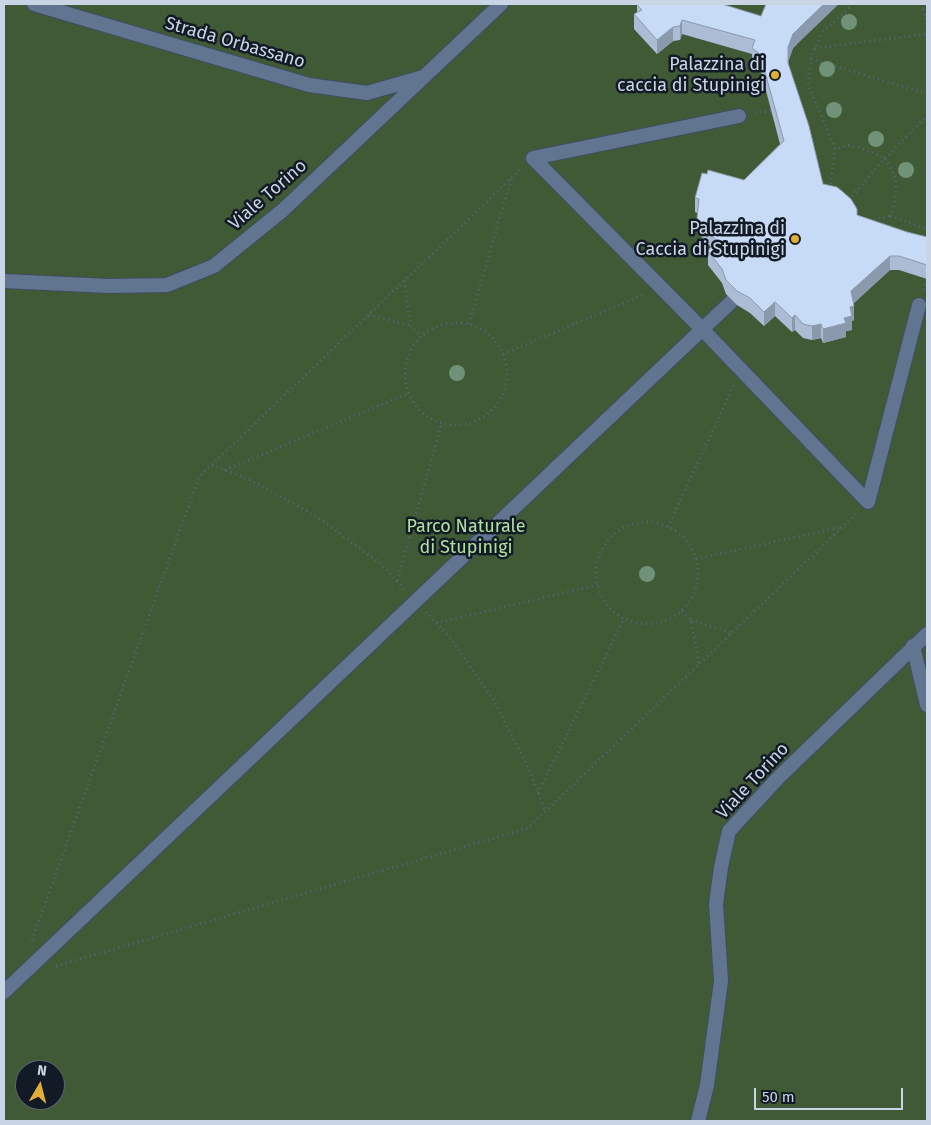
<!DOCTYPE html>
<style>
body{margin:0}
#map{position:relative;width:931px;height:1125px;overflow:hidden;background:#21324a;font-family:"Fira Sans",sans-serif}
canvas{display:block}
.frame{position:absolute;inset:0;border:5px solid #c9d4e4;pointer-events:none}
.north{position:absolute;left:15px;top:1060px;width:50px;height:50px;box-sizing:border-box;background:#121a25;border:1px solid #5b6471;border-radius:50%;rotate:8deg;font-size:14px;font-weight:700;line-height:20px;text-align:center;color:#c9d4e4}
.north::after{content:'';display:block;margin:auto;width:18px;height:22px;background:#e1af34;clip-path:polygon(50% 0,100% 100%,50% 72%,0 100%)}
.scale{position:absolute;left:754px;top:1088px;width:149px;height:22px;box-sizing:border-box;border:2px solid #c9d4e4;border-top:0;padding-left:6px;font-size:15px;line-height:18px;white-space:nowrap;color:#c9d4e4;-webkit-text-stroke:4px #121a25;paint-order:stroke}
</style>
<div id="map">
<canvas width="931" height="1125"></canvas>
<div class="frame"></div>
<div class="north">N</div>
<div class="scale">50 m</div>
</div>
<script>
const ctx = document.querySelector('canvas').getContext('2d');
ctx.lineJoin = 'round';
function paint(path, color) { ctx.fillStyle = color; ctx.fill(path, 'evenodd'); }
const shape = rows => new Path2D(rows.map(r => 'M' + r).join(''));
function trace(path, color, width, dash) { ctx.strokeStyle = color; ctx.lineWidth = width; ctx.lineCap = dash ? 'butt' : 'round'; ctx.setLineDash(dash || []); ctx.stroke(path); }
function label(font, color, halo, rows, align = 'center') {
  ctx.font = font + ' "Fira Sans",sans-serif'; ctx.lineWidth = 5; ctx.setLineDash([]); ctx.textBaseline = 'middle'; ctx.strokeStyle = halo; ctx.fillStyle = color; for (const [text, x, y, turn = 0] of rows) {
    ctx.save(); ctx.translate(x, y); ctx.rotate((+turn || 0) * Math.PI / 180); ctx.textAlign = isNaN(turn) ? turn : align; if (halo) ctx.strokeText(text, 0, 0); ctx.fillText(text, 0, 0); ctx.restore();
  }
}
const green = shape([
 [4,4,927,4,927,1121,4,1121],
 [25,1070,55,1070,55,1100,25,1100]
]);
const path = shape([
 [853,4,822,33,812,55,808,83,835,149,850,145,869,151,885,158,896,179,895,202,891,216,927,229],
 [922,4,927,26],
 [815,48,927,34],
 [811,59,927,94],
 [755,113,771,110],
 [830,189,835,149],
 [849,200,885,158,927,116],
 [869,221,891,216],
 [404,281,411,326,421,337],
 [923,290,927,279],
 [369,315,411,326],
 '405 374a51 51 0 1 1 102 0a51 51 0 1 1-102 0Z',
 [469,324,511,179],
 [503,354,645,294],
 [212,465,250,480,316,516,381,564,405,590],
 [225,470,409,393],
 '596 573a51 51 0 1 1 102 0a51 51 0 1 1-102 0Z',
 [668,527,734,385],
 [696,559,842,527],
 [397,581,442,423],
 [682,611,691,620,699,663],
 [426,612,451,639,493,699,529,769,545,811],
 [691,620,732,633],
 [436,623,598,585],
 [538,793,624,619],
 [32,940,199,477,521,169],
 [56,966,528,828,856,514]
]);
const pedestrian = shape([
 [739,116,533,158,702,329,868,502,919,305],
 [4,992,732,301]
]);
const secondary = shape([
 [34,4,309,85,367,93,423,77],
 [4,281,109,286,167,285,214,266,283,210,501,4],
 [913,646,927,705],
 [698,1121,707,1085,721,981,716,904,721,867,729,831,778,778,927,634]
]);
const trees = [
 [849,22],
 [827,69],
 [834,110],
 [876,139],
 [906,170],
 [457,373],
 [647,574]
];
const wall = shape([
 [637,4,722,4,797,44,793,48,788,62,823,184,857,215,907,232,927,237,927,279,899,270,890,270,853,303,854,320,852,321,852,330,846,331,846,337,823,343,821,338,812,340,803,338,795,330,792,332,775,316,764,326,750,313,737,305,726,294,722,283,708,265,708,251,711,247,697,232,697,213,695,212,695,198,744,180,780,144,760,68,752,62,752,54,682,34,680,40,673,41,657,54,634,29,634,14,637,13]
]);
const shadedWall = shape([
 [824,4,839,4,793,48,788,62,788,47,793,34],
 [682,20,682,34,680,40,680,26],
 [673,27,673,41,657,54,657,40],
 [890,256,890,270,851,306,851,291],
 [775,302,775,316,764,326,764,312],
 [854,306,854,320,852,321,852,330,846,331,846,337,823,343,823,329,844,318,850,307],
 [795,315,795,330,792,332,792,318],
 [821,324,821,338,812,340,812,326]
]);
const building = shape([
 [638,4,722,4,761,16,766,4,824,4,793,34,788,47,788,63,809,126,823,184,837,187,843,192,851,199,857,209,857,215,907,232,927,237,927,265,899,256,890,256,851,291,854,306,850,307,852,316,844,318,846,323,823,329,821,324,812,326,803,324,795,315,792,318,775,302,764,312,750,298,737,291,726,280,722,269,708,251,716,240,697,218,699,199,695,198,702,173,707,174,708,170,744,180,784,141,760,54,752,48,755,40,682,20,680,26,673,27,657,40,634,14,642,10,638,6,638,4]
]);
const markers = [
 [775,75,5,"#e1af34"],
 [795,239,5,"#e1af34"]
];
const streetNames = [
 ["Strada Orbassano",235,43,16],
 ["Viale Torino",268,195,-41],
 ["Viale Torino",753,781,-47]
];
const poiNames = [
 ["Palazzina di",765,65],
 ["caccia di Stupinigi",765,86],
 ["Palazzina di",785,229],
 ["Caccia di Stupinigi",785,250]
];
const parkNames = [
 ["Parco Naturale",466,527],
 ["di Stupinigi",466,548]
];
paint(green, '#415a36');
trace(pedestrian, '#3f4d62', 16);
trace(secondary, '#3f4d62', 16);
trace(path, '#55657a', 3, [1, 4]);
trace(pedestrian, '#617590', 14);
trace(secondary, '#617590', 14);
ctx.fillStyle = '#709278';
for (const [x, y] of trees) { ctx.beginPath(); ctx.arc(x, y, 8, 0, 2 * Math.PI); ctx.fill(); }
paint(wall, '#abbcd4');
paint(shadedWall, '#8b99ac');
paint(building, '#c7dbf6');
trace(building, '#8b99ac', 1);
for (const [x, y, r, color] of markers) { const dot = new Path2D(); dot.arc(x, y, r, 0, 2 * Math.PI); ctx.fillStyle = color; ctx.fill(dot); trace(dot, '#121a25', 2); }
label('18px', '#c9d4e4', '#121a25', streetNames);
label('18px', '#c9d4e4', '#121a25', poiNames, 'right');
label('18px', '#b0e09d', '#121a25', parkNames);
</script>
